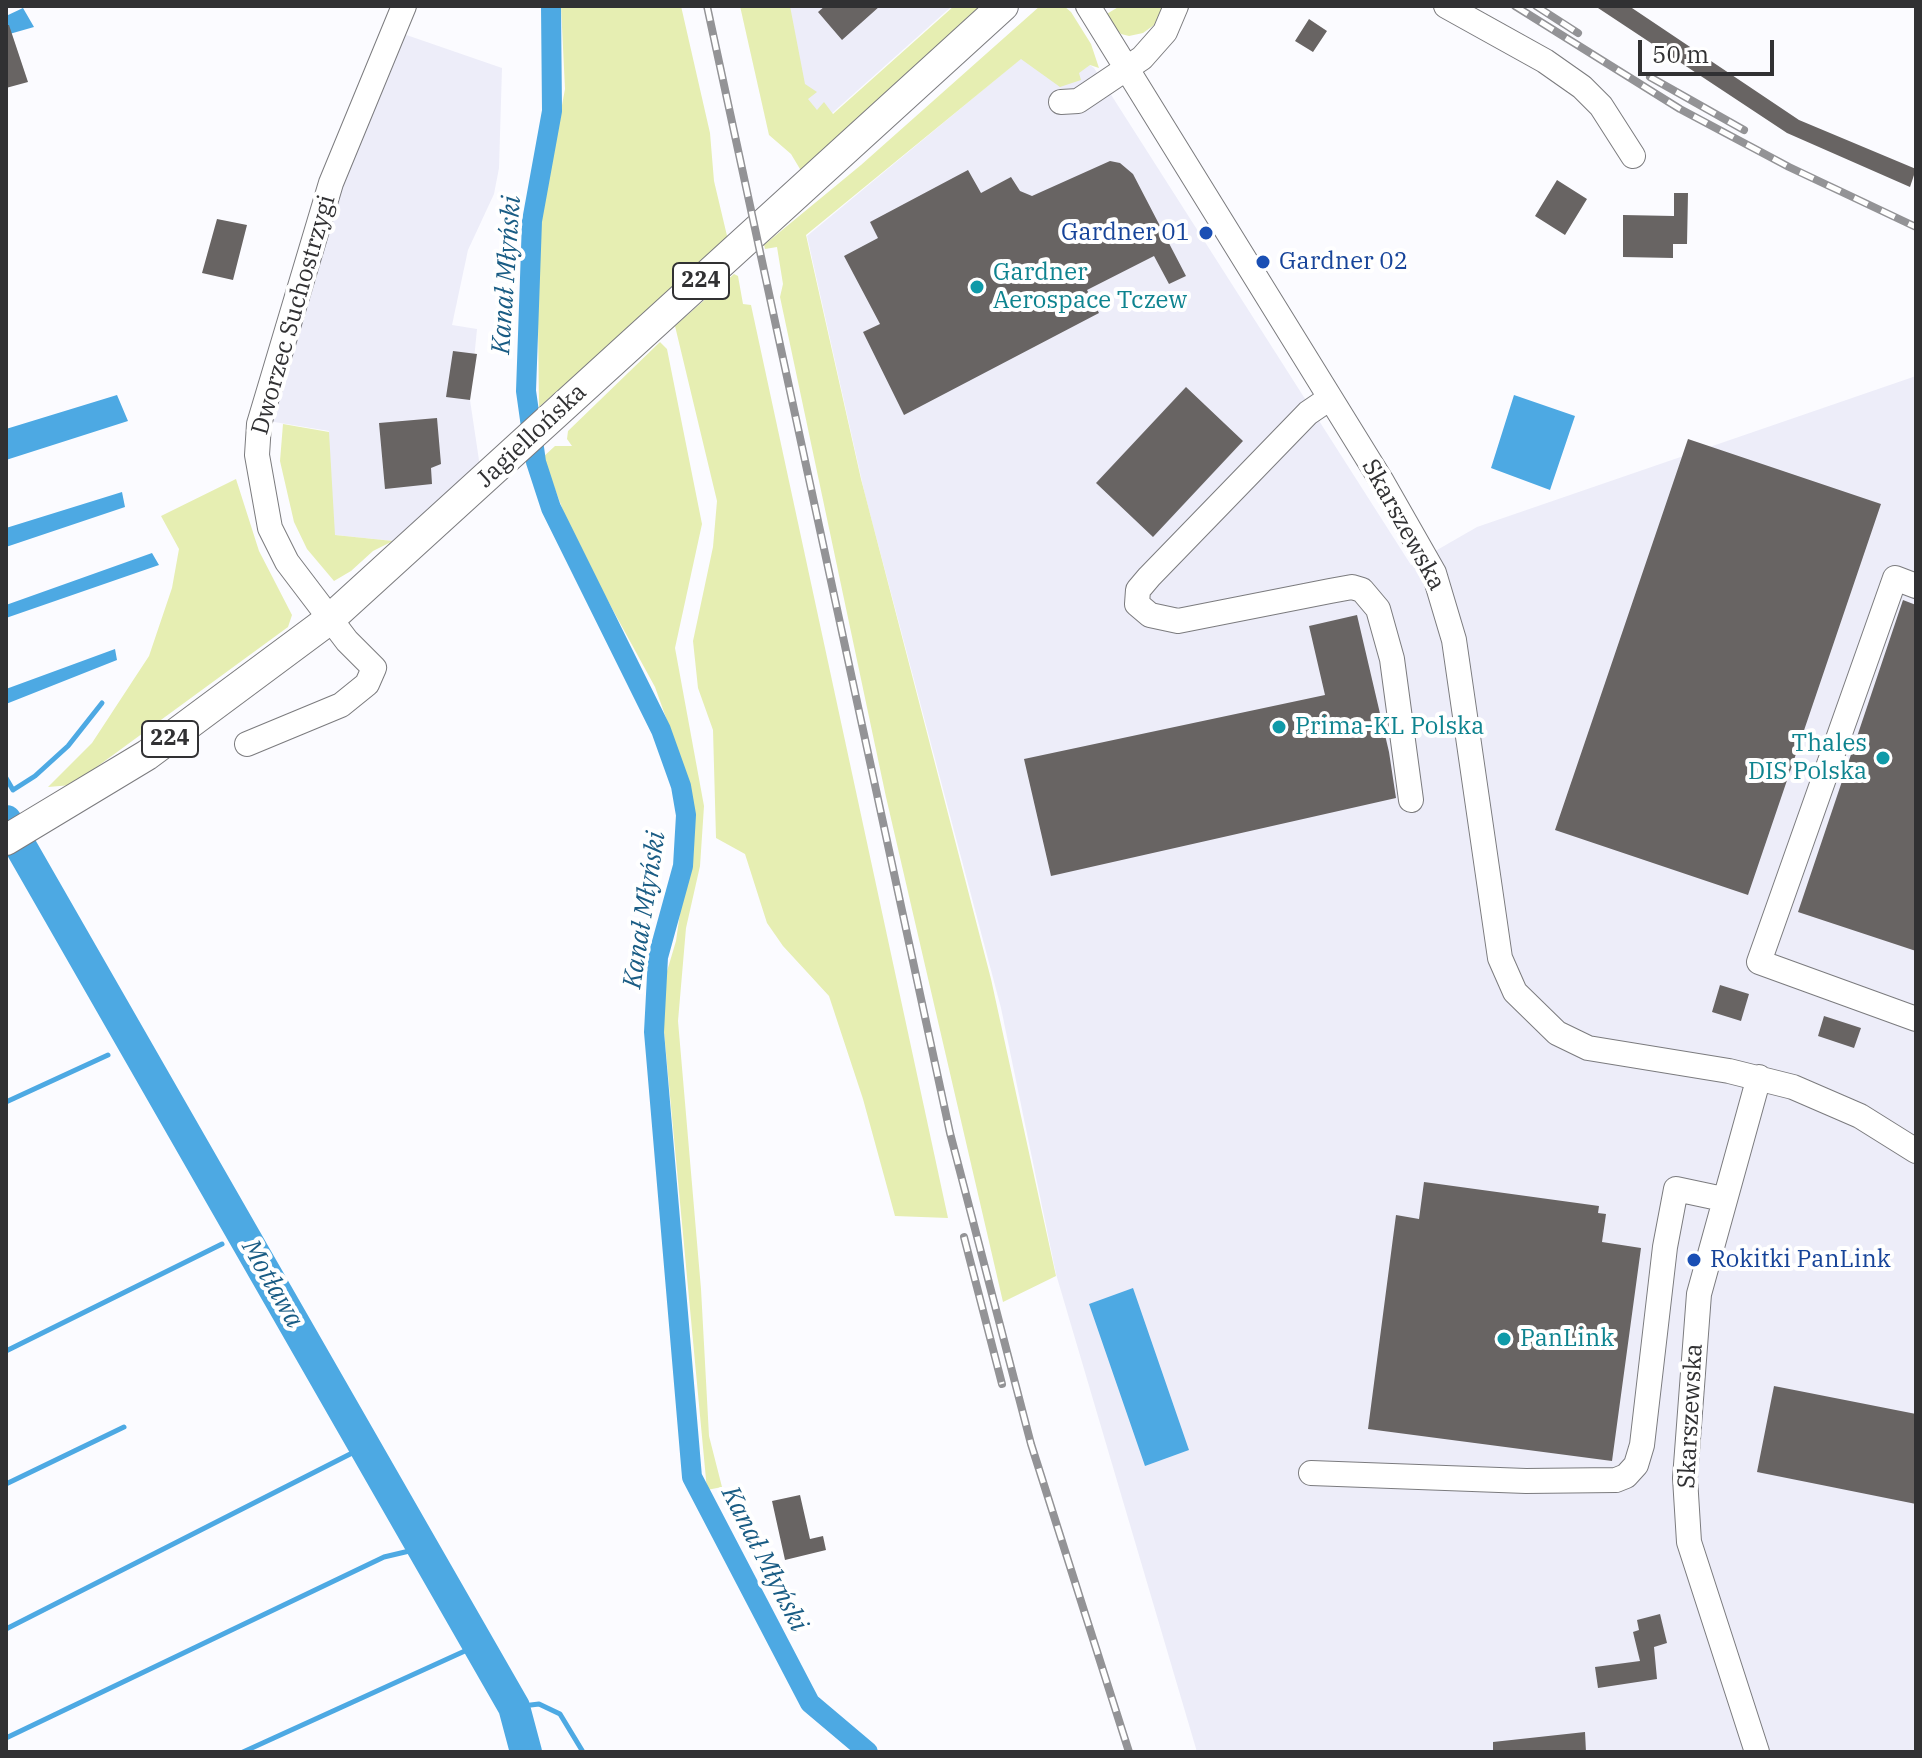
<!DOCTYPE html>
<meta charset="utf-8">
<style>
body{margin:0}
#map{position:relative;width:1922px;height:1758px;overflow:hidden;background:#fbfbff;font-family:"IBM Plex Serif",serif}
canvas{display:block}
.frame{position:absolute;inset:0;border:8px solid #313133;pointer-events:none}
.scale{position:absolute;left:1638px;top:40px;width:136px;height:36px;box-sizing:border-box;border:4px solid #313133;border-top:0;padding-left:10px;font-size:24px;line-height:28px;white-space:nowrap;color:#313133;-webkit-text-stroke:6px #fff;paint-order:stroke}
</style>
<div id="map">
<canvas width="1922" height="1758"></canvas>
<div class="frame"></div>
<div class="scale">50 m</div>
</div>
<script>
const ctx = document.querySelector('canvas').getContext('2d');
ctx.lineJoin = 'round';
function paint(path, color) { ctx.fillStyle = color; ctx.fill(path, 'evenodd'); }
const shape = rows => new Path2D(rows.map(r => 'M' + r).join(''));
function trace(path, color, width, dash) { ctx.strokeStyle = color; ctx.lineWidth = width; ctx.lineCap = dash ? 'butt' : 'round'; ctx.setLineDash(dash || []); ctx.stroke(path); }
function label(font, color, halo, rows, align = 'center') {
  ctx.font = font + ' "IBM Plex Serif",serif'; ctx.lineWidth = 8; ctx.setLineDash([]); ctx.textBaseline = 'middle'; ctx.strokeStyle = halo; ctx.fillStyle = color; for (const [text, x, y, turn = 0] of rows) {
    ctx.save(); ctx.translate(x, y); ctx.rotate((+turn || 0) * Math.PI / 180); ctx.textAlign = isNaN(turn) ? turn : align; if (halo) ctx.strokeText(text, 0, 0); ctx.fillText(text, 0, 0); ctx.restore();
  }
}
const built = shape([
 [784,6,952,6,811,132],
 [392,30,502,68,499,168,494,194,468,250,452,325,477,329,470,400,480,467,393,541,335,535,313,485,329,431,262,420],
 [1048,36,1094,68,1411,565,1477,527,1916,376,1916,1752,1197,1752,1056,1274,1001,1008,865,495,807,236]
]);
const green = shape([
 [561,6,681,6,710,133,714,181,728,240,539,407,537,240,565,89],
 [740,6,790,6,805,84,817,92,808,99,817,110,824,102,833,114,954,6,985,6,803,174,791,154,769,135],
 [1040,6,1064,6,1071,12,1091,44,1099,68,1090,65,1079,73,1081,80,1060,87,1021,59,806,235,861,479,991,979,1056,1276,1003,1302,886,797,780,297,783,284,777,247,765,249,764,245,861,165],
 [1120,6,1164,6,1154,25,1143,33,1129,36,1121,34,1105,15],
 [734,274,738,276,743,304,751,305,948,1218,895,1216,863,1099,829,996,783,946,767,923,745,854,716,838,713,730,698,688,693,641,713,547,717,501,675,326],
 [660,342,667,349,702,524,675,648,704,806,700,866,686,928,678,1021,701,1289,709,1436,722,1487,707,1490,663,1021,665,978,676,941,692,828,690,802,684,768,655,687,573,537,543,457,555,446,572,446,567,439,568,431],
 [283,424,329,432,335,535,393,541,373,551,351,571,334,581,307,549,294,522,280,461],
 [236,479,259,551,292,615,288,627,72,785,48,787,92,743,149,656,172,588,179,549,161,516]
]);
const water = shape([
 [23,8,34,27,6,35,6,16],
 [117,395,128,421,6,460,6,429],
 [1514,395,1575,416,1550,490,1491,468],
 [122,492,125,507,6,547,6,528],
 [152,553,159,565,6,618,6,605],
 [115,649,117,660,6,704,6,689],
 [1133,1288,1189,1450,1145,1466,1089,1304]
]);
const stream = shape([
 [6,778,13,790,35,776,68,746,102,703],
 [6,1102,108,1055],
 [6,1351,222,1244],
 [6,1484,124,1427],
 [6,1629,364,1447],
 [514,1707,539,1704,560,1714,583,1752],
 [6,1738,384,1557,422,1548],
 [243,1752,478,1645]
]);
const canal = shape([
 [551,6,552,111,532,221,526,391,536,462,551,508,661,730,681,786,686,815,683,866,658,957,654,1032,692,1477,810,1703,868,1752]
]);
const river = shape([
 [6,821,514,1707,526,1752]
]);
const building = shape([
 [825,6,880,6,842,40,818,12],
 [1595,6,1629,6,1799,120,1916,169,1910,187,1787,133],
 [1309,19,1327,31,1313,52,1295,41],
 [6,25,9,25,28,82,6,88],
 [1110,161,1120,163,1133,174,1186,276,1169,284,1154,256,1087,290,1099,313,904,415,863,332,880,324,844,256,878,238,870,222,968,170,981,193,1011,177,1020,191,1032,196],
 [1557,180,1587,199,1565,235,1535,216],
 [1674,193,1688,193,1687,244,1673,244,1673,258,1623,257,1623,215,1674,216],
 [217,219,247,225,233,280,202,273],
 [453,351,477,354,470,400,446,397],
 [1186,387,1243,441,1153,537,1096,483],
 [437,418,441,464,431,468,432,484,385,489,379,423],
 [1688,439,1881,504,1748,895,1555,830],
 [1903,600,1916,605,1916,951,1798,912],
 [1357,615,1389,752,1396,798,1051,876,1024,759,1325,695,1309,626],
 [1720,985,1749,994,1741,1021,1712,1012],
 [1824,1016,1861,1028,1854,1048,1818,1036],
 [1424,1182,1599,1206,1598,1213,1606,1214,1602,1242,1641,1248,1612,1461,1368,1429,1396,1215,1419,1219],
 [1774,1386,1916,1414,1916,1504,1757,1472],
 [800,1495,810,1539,823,1536,826,1550,785,1560,772,1501],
 [1660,1614,1667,1643,1654,1647,1657,1679,1598,1688,1595,1667,1640,1661,1633,1632,1639,1630,1637,1620],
 [1585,1732,1586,1752,1493,1752,1493,1742]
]);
const minor = shape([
 [1088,6,1381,480,1434,573,1454,640,1500,958,1515,992,1557,1033,1588,1048,1729,1071,1793,1087,1860,1116,1916,1151],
 [1446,6,1545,61,1582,87,1601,106,1633,156],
 [1061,102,1078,101,1142,58,1165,32,1176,6],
 [1330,398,1308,413,1149,577,1138,590,1137,604,1150,615,1178,621,1330,591,1352,587,1362,590,1378,609,1392,659,1411,800],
 [1916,586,1895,578,1759,962,1916,1019],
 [247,744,341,705,367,684,374,668,347,641,287,562,270,528,257,455,259,424,331,183,404,6],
 [1311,1473,1526,1481,1616,1480,1626,1476,1636,1465,1642,1445,1665,1247,1676,1189,1723,1199],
 [1757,1752,1689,1542,1685,1478,1699,1294,1759,1077]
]);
const major = shape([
 [6,840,147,755,330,619,1003,6]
]);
const rail = shape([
 [707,6,950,1133,1031,1444,1129,1752],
 [1515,6,1680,109,1789,167,1916,227],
 [1536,6,1578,33],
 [1650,77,1744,130],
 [964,1237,1002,1384]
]);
const markers = [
 [1206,233,8,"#1a4fb4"],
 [1263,262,8,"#1a4fb4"],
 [977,287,8,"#0f9aa8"],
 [1279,727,8,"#0f9aa8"],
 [1883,758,8,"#0f9aa8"],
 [1694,1260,8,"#1a4fb4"],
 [1504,1339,8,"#0f9aa8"]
];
const shields = [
 [701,281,56],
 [170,739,56]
];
const shieldNames = [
 ["224",701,281],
 ["224",170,739]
];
const transitNames = [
 ["Gardner 01",1190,233,"right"],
 ["Gardner 02",1279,262],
 ["Rokitki PanLink",1710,1260]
];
const cultureNames = [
 ["Gardner",993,273],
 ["Aerospace Tczew",993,301],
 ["Prima-KL Polska",1295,727],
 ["Thales",1867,744,"right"],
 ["DIS Polska",1867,772,"right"],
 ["PanLink",1520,1339]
];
const streetNames = [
 ["Dworzec Suchostrzygi",294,315,-74],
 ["Jagiellońska",532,436,-43],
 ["Skarszewska",1403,525,61],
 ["Skarszewska",1691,1416,-87]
];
const waterNames = [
 ["Kanał Młyński",507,275,-86],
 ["Kanał Młyński",645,910,-81],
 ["Motława",272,1284,60],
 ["Kanał Młyński",764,1559,63]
];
paint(built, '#ededf9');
paint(green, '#e6eeb2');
paint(water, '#4da9e3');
trace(stream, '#4da9e3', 5);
trace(canal, '#4da9e3', 20);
trace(river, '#4da9e3', 32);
paint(building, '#686463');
trace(minor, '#7b7b7e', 26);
trace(major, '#7b7b7e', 32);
trace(minor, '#fff', 24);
trace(major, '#fff', 30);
trace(rail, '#939396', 8);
trace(rail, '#fff', 5, [15]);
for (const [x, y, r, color] of markers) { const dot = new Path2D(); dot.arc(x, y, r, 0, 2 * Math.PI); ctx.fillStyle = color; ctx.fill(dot); trace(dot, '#fff', 3); }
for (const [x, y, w] of shields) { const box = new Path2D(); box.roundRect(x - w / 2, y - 18, w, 36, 6); ctx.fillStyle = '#fff'; ctx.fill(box); trace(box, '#313133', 2); }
label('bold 22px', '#313133', null, shieldNames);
label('24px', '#164399', '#fff', transitNames, 'left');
label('24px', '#0d838f', '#fff', cultureNames, 'left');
label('24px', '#313133', '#fff', streetNames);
label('italic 26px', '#195c84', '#fff', waterNames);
</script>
